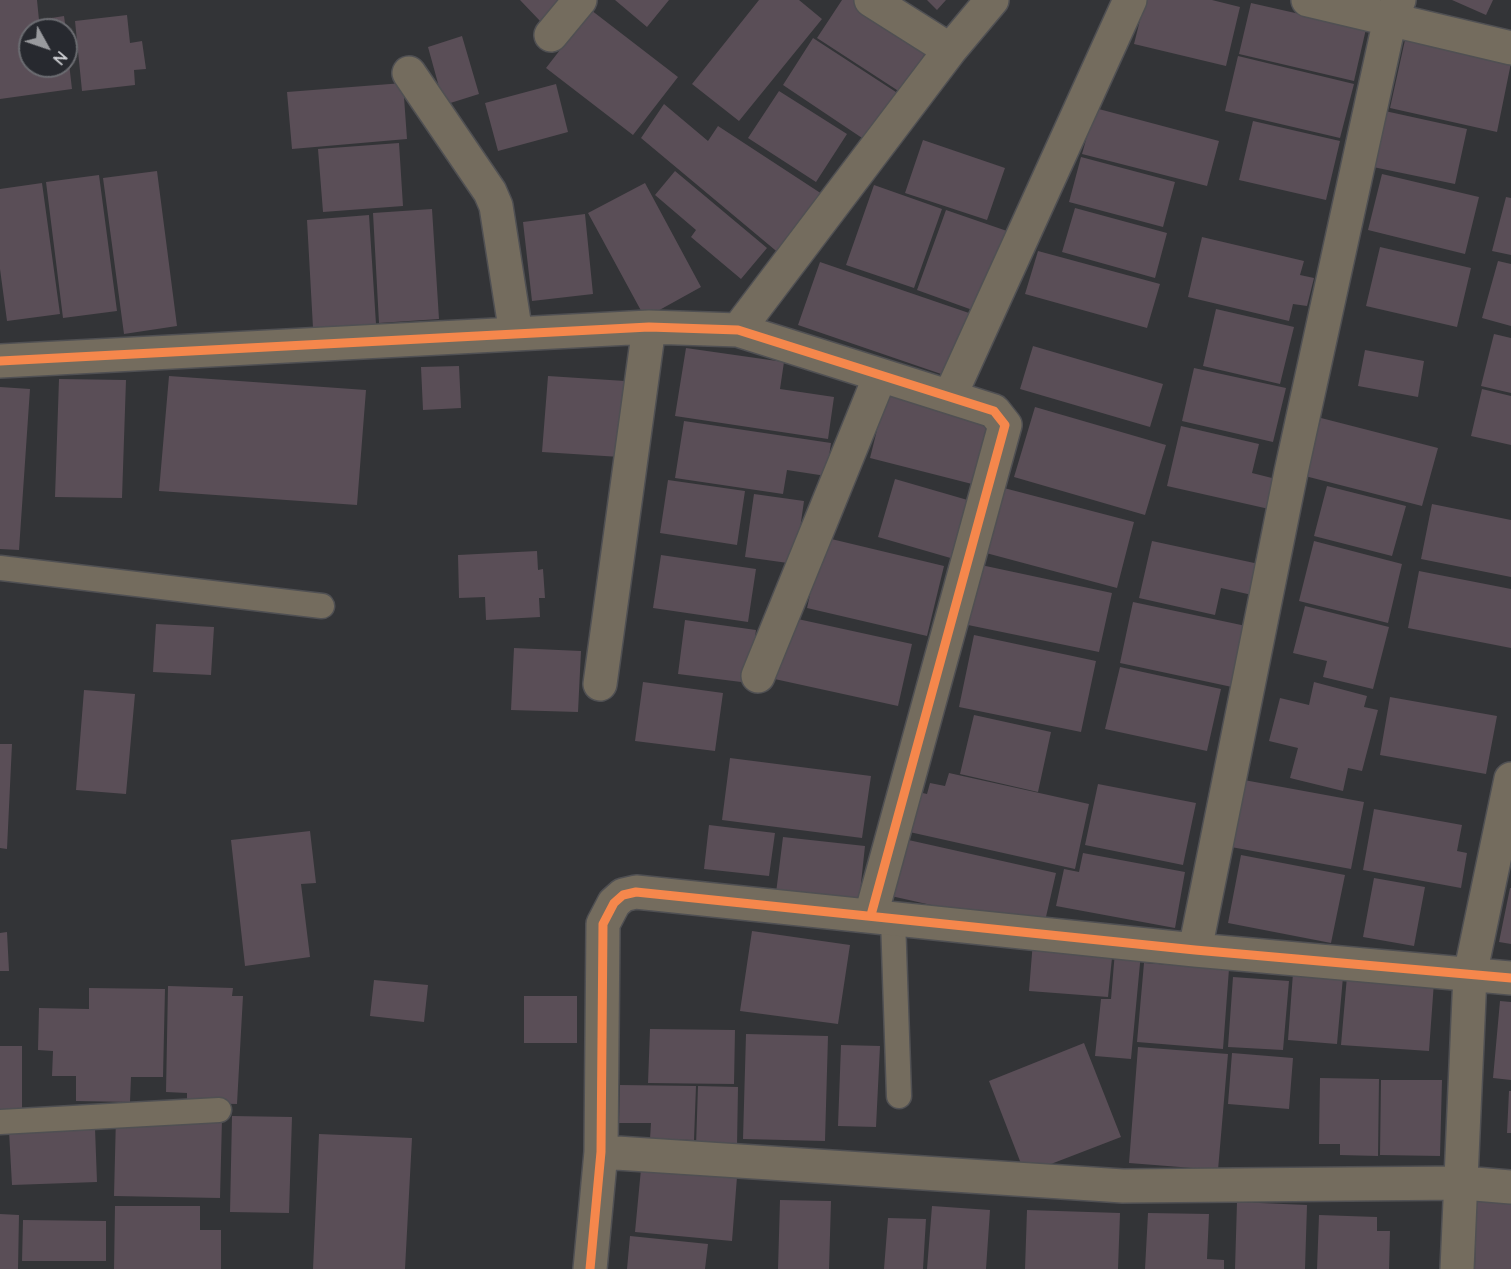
<!DOCTYPE html>
<style>
body{margin:0}
#map{position:relative;width:1511px;height:1269px;overflow:hidden;background:#333437;font-family:Quicksand,sans-serif}
canvas{display:block}
.north{position:absolute;left:18px;top:18px;width:60px;height:60px;box-sizing:border-box;background:#27292f;border:2px solid #6b6c71;border-radius:50%;rotate:130deg;font-size:16px;font-weight:700;line-height:24px;text-align:center;color:#d0d1d5}
.north::after{content:'';display:block;margin:auto;width:21px;height:27px;background:#999a9e;clip-path:polygon(50% 0,100% 100%,50% 72%,0 100%)}
</style>
<div id="map">
<canvas width="1511" height="1269"></canvas>
<div class="north">N</div>
</div>
<script>
const ctx = document.querySelector('canvas').getContext('2d');
ctx.lineJoin = 'round';
function paint(path, color) { ctx.fillStyle = color; ctx.fill(path, 'evenodd'); }
const shape = rows => new Path2D(rows.map(r => 'M' + r).join(''));
function trace(path, color, width, dash) { ctx.strokeStyle = color; ctx.lineWidth = width; ctx.lineCap = dash ? 'butt' : 'round'; ctx.setLineDash(dash || []); ctx.stroke(path); }
const building = shape([
 [0,0,37,0,39,20,64,16,66,30,30,30,30,66,66,66,67,46,72,89,0,99],
 [520,0,565,0,541,22],
 [615,0,669,0,647,27],
 [759,0,799,0,822,19,739,121,692,84],
 [842,0,853,0,928,49,900,92,817,38],
 [927,0,946,0,937,10],
 [1145,0,1212,0,1240,7,1226,66,1134,44],
 [1452,0,1493,0,1486,15],
 [1251,3,1366,29,1354,81,1239,54],
 [591,10,678,77,633,135,546,68],
 [127,15,130,43,142,41,146,69,134,70,135,85,82,91,75,21],
 [462,36,479,94,444,105,428,47],
 [813,38,899,94,868,142,783,85],
 [1405,40,1511,63,1497,132,1390,108],
 [1238,56,1354,84,1340,138,1225,111],
 [403,83,407,139,292,149,287,92],
 [556,84,568,132,498,151,485,103],
 [779,91,847,134,816,182,748,138],
 [664,104,708,141,718,126,822,194,781,255,641,138],
 [1095,108,1219,141,1207,186,1082,154],
 [1385,111,1467,129,1455,184,1373,167],
 [1253,121,1340,141,1326,200,1239,180],
 [923,140,1005,168,987,220,905,193],
 [399,143,403,206,323,212,318,149],
 [1081,157,1175,182,1163,227,1069,202],
 [157,171,177,326,124,334,103,178],
 [675,171,767,248,741,279,691,237,696,230,655,195],
 [1382,174,1479,197,1465,254,1368,230],
 [99,175,117,311,63,318,46,182],
 [42,183,60,314,7,321,0,269,0,189],
 [645,183,701,287,645,318,588,213],
 [874,185,942,209,914,288,846,265],
 [1506,197,1511,198,1511,255,1492,251],
 [1075,208,1167,233,1155,278,1062,252],
 [432,209,439,319,379,323,373,213],
 [946,210,1007,231,978,312,917,290],
 [585,214,593,294,532,301,523,222],
 [369,215,376,324,313,328,307,220],
 [1202,237,1304,261,1300,275,1314,278,1307,306,1293,304,1289,321,1188,297],
 [1380,247,1471,268,1457,327,1366,306],
 [1038,251,1160,284,1147,328,1025,294],
 [1498,261,1511,264,1511,326,1482,318],
 [820,262,969,313,947,376,798,325],
 [1216,309,1294,327,1280,384,1203,366],
 [1494,334,1511,338,1511,393,1481,386],
 [1033,346,1163,384,1150,427,1020,389],
 [686,348,784,362,780,389,834,397,828,439,675,416],
 [1365,350,1424,361,1418,397,1358,386],
 [459,366,461,408,423,410,421,367],
 [1194,368,1286,388,1273,442,1182,421],
 [169,376,366,390,357,505,159,491],
 [548,376,625,381,620,457,542,452],
 [59,379,126,380,122,498,55,497],
 [0,387,30,389,19,550,0,549],
 [1482,389,1511,396,1511,445,1471,436],
 [886,394,988,420,972,484,870,458],
 [1035,407,1166,445,1145,515,1014,477],
 [1321,418,1438,448,1422,506,1305,476],
 [684,421,831,443,826,476,787,470,783,494,675,478],
 [1181,426,1259,444,1252,473,1276,479,1269,509,1167,486],
 [895,479,971,501,954,559,878,537],
 [668,480,745,491,737,545,660,533],
 [1327,486,1406,506,1392,556,1314,536],
 [1004,488,1134,522,1117,588,986,553],
 [754,494,804,501,795,564,745,557],
 [1432,504,1511,520,1511,577,1421,559],
 [823,537,944,566,927,636,807,608],
 [1152,541,1259,564,1252,595,1221,588,1215,615,1139,598],
 [1314,541,1402,564,1388,623,1299,601],
 [537,551,538,570,543,569,545,598,539,598,540,617,486,620,485,597,459,598,458,555],
 [661,555,756,569,748,622,653,608],
 [981,565,1112,593,1099,652,968,625],
 [1419,571,1511,589,1511,648,1408,628],
 [1133,602,1246,626,1232,687,1120,663],
 [1305,606,1389,627,1373,689,1323,677,1327,661,1293,653],
 [784,616,912,644,898,706,770,678],
 [685,620,756,630,749,683,678,674],
 [156,624,214,627,211,675,153,672],
 [974,635,1096,661,1081,732,959,707],
 [514,648,581,651,578,712,511,710],
 [1120,667,1221,689,1207,751,1105,729],
 [643,682,723,693,715,751,635,741],
 [1314,682,1367,696,1364,707,1378,710,1362,771,1348,768,1343,791,1290,778,1298,748,1269,741,1280,698,1309,705],
 [84,690,135,694,126,794,76,790],
 [1390,697,1497,716,1486,774,1380,755],
 [974,715,1051,732,1038,792,960,774],
 [0,744,12,744,7,849,0,848],
 [730,758,871,776,862,838,722,820],
 [949,773,1089,804,1075,869,905,831,914,791,927,794,930,783,945,786],
 [1244,780,1364,802,1351,869,1231,847],
 [1098,784,1196,803,1183,865,1085,845],
 [1374,809,1462,825,1457,851,1467,853,1461,888,1363,870],
 [709,825,775,833,769,876,704,869],
 [310,831,316,883,301,884,310,957,245,966,231,840],
 [783,837,865,846,859,902,776,893],
 [904,839,1056,873,1043,930,891,896],
 [1083,853,1185,872,1175,928,1056,906,1064,869,1079,872],
 [1241,855,1345,875,1331,943,1228,923],
 [1374,878,1425,887,1414,946,1363,937],
 [1510,888,1511,888,1511,944,1499,942],
 [752,931,850,945,838,1024,740,1011],
 [7,932,9,971,0,971,0,933],
 [1033,941,1113,948,1108,997,1029,991],
 [1115,951,1141,953,1131,1059,1095,1056,1101,999,1111,999],
 [1144,963,1229,969,1223,1049,1137,1042],
 [1293,973,1343,977,1337,1044,1288,1040],
 [1347,976,1434,982,1429,1051,1341,1045],
 [1233,977,1289,981,1283,1050,1228,1047],
 [374,980,428,985,424,1022,370,1016],
 [168,986,233,988,232,996,243,996,237,1104,187,1103,187,1093,166,1092],
 [89,988,165,989,163,1077,131,1077,130,1102,76,1101,76,1076,52,1076,53,1051,38,1050,39,1008,89,1009],
 [524,996,577,996,577,1043,524,1043],
 [1500,1001,1511,1002,1511,1080,1493,1078],
 [650,1029,735,1030,734,1084,648,1083],
 [746,1034,828,1036,825,1141,743,1139],
 [1084,1043,1121,1137,1025,1174,989,1081],
 [841,1045,880,1046,876,1127,838,1126],
 [0,1046,22,1046,22,1110,0,1110],
 [1138,1047,1228,1054,1218,1170,1129,1163],
 [1232,1053,1293,1058,1289,1109,1228,1104],
 [1320,1078,1379,1079,1378,1156,1340,1155,1340,1144,1319,1144],
 [1381,1080,1442,1080,1440,1156,1380,1155],
 [620,1085,696,1086,694,1140,650,1139,651,1123,619,1123],
 [698,1086,738,1087,737,1147,696,1146],
 [1509,1091,1511,1091,1511,1133,1507,1133],
 [116,1116,222,1119,220,1198,114,1196],
 [232,1116,292,1117,289,1213,230,1212],
 [95,1128,97,1182,12,1185,9,1131],
 [319,1134,412,1138,405,1269,313,1269],
 [641,1169,737,1177,732,1241,635,1232],
 [1476,1197,1511,1198,1511,1269,1475,1269],
 [780,1200,831,1201,829,1269,778,1269],
 [1237,1202,1307,1205,1305,1269,1235,1269],
 [115,1206,200,1206,200,1230,221,1230,221,1269,114,1269],
 [932,1206,990,1210,986,1269,927,1269],
 [1027,1210,1120,1213,1118,1269,1025,1269],
 [1148,1213,1209,1214,1207,1259,1224,1260,1224,1269,1145,1269],
 [0,1214,19,1215,18,1269,0,1269],
 [1319,1215,1377,1217,1377,1231,1390,1231,1389,1269,1317,1269],
 [888,1218,926,1219,923,1269,884,1269],
 [23,1220,106,1221,106,1261,22,1261],
 [630,1236,708,1244,705,1269,627,1269]
]);
const lane = shape([
 [0,568,322,606],
 [893,919,899,1096],
 [0,1122,219,1110]
]);
const street = shape([
 [871,0,950,50],
 [1308,0,1511,48],
 [551,35,580,0],
 [409,73,490,192,496,206,516,334],
 [738,330,950,50,992,0],
 [0,361,649,327,738,330,994,411,1005,425,871,915],
 [950,396,1130,0],
 [758,676,880,376],
 [600,684,649,327],
 [1195,950,1291,472,1390,19,1399,0],
 [601,1152,1123,1186,1463,1183,1511,1187],
 [590,1269,601,1152,603,924,614,903,623,895,636,892,1195,950,1511,978],
 [1457,1269,1470,975,1511,779]
]);
const cycleway = shape([
 [0,361,649,327,738,330,994,411,1005,425,871,915],
 [590,1269,601,1152,603,924,614,903,623,895,636,892,1195,950,1511,978]
]);
paint(building, '#5a4e57');
trace(lane, '#505053', 27);
trace(street, '#505053', 36);
trace(lane, '#746c5e', 24);
trace(street, '#746c5e', 33);
trace(cycleway, '#f5874c', 9);
</script>
